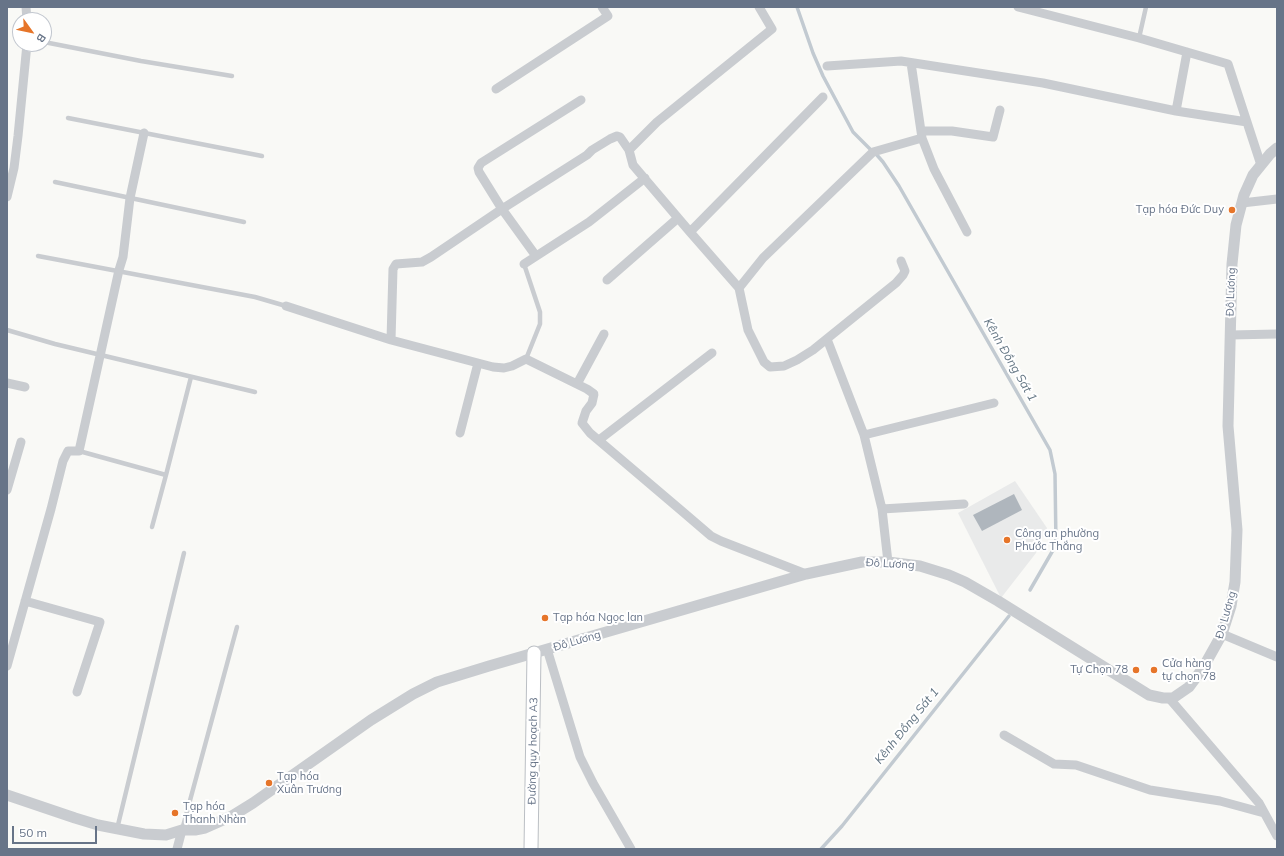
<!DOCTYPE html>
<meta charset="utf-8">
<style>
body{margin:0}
#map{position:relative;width:1284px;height:856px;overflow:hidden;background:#f9f9f6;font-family:Mulish,sans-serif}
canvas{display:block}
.frame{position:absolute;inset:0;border:8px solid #677488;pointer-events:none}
.north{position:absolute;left:12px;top:12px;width:40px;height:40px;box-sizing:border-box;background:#fff;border:1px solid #c2c7cf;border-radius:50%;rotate:123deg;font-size:11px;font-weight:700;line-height:16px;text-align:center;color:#677488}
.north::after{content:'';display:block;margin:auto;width:14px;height:18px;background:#e67529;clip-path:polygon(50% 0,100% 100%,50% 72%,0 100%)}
.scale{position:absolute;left:12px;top:826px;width:85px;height:18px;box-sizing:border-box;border:2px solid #677488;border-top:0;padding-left:5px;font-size:12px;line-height:14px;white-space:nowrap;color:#677488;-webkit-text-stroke:3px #fff;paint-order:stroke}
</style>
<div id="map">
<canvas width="1284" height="856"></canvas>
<div class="frame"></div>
<div class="north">B</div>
<div class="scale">50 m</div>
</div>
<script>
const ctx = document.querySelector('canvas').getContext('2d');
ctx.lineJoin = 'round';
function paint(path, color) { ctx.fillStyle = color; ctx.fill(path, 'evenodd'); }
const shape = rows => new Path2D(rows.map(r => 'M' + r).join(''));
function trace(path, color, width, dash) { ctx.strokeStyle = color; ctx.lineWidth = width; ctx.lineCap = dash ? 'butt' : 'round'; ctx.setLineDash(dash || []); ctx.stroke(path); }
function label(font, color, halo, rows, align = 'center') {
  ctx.font = font + ' Mulish,sans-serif'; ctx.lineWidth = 4; ctx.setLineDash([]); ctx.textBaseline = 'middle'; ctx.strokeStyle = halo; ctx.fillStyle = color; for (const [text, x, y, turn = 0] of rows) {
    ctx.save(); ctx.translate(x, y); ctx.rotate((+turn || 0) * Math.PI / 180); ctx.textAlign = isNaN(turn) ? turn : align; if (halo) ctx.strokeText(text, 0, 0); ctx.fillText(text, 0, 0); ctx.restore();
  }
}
const built = shape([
 [1015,481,1047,528,1036,553,1001,598,958,513]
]);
const stream = shape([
 [797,7,813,53,823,76,853,132,870,149],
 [876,154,883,162,899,186,1050,450,1055,474,1056,545,1030,590],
 [821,849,842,826,1009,616]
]);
const building = shape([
 [1014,494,1022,510,982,531,973,515]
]);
const service = shape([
 [1139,38,1146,7],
 [44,42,141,61,232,76],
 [68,118,262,156],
 [55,182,244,222],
 [38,256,255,297,286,306],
 [524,264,540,312,540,324,526,359],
 [7,330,55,344,255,392],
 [79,451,166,475,152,527],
 [166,475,191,377],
 [117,829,184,553],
 [182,830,237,627]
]);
const minor = shape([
 [26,7,27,20],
 [1018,7,1139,38,1228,64,1261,165],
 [911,63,922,138,934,169,967,232],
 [827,66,901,61,1043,83,1176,111,1187,52],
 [496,89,608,16,602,7],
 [1176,111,1247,122],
 [921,131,952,131,993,137,1000,110],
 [629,150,657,122,772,29,759,7],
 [7,197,14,168,18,136,27,44],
 [1242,203,1277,199],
 [690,232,823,97],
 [536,256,502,209,479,172,478,168,481,163,581,100],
 [524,264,589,222,645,178],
 [607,280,678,218],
 [739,288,763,258,873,152,922,138],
 [286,306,391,340,493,367,504,368,512,366,526,359,587,389,594,394,592,403,586,411,582,423,590,433,683,512,711,536,721,541,806,574],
 [1230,335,1277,334],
 [827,339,864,435,882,509,888,562],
 [391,340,393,269,396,264,422,262,431,257,502,209,587,155,592,150,610,139,617,136,620,137,629,150,633,165,690,232,739,288,748,330,764,362,770,367,784,366,797,360,813,350,896,283,903,275,905,271,901,261],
 [7,383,25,387],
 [577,384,604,334],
 [460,433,478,363],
 [864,435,994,403],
 [599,440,712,353],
 [7,490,21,442],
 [882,509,964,504],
 [25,601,100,622,77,692],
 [1222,634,1277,657],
 [547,649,580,757,593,783,631,849],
 [7,666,51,509,63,461,68,451,79,451,81,442,119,270,123,257,130,198,144,133],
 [1169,698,1259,803,1277,836],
 [1004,735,1054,764,1076,765,1150,790,1220,801,1264,813],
 [177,849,182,830]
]);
const tertiary = shape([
 [7,795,75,818,98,825,144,834,166,835,182,830,195,830,205,828,232,816,253,803,371,720,413,694,437,682,489,666,806,574,862,562,888,562,920,566,949,575,965,582,998,601,1149,695,1163,698,1173,698,1189,687,1203,668,1222,634,1231,606,1235,582,1237,530,1228,426,1232,264,1236,225,1244,195,1253,175,1270,154,1277,148]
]);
const secondary = shape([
 [531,849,534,653]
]);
const markers = [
 [1232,210,4,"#e67529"],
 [1007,540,4,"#e67529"],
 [545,618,4,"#e67529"],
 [1136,670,4,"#e67529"],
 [1154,670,4,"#e67529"],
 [269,783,4,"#e67529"],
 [175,813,4,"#e67529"]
];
const poiNames = [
 ["Tạp hóa Đức Duy",1224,210,"right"],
 ["Công an phường",1015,534],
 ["Phước Thắng",1015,547],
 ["Tạp hóa Ngọc lan",553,618],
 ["Cửa hàng",1162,664],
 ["tự chọn 78",1162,677],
 ["Tự Chọn 78",1128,670,"right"],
 ["Tạp hóa",277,777],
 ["Xuân Trương",277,790],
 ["Tạp hóa",183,807],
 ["Thanh Nhàn",183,820]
];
const streetNames = [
 ["Đô Lương",1231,292,-88],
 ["Đô Lương",890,564,3],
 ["Đô Lương",1226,615,-74],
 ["Đô Lương",577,641,-16],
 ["Đường quy hoạch A3",533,751,-89]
];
const waterNames = [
 ["Kênh Đồng Sát 1",1010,360,60],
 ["Kênh Đồng Sát 1",907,726,-51]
];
paint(built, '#e9eaea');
trace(stream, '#c2cad1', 3.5);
paint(building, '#afb6bd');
trace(secondary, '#bbbfc4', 15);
trace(service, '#c9ccd0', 4.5);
trace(minor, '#c9ccd0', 9);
trace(tertiary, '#c9ccd0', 11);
trace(secondary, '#fff', 13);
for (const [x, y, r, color] of markers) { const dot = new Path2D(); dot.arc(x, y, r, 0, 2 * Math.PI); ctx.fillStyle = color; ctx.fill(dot); trace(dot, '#fff', 1.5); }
label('11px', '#677488', '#fff', poiNames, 'left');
label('11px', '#677488', '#fff', streetNames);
label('italic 12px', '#637583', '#fff', waterNames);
</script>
